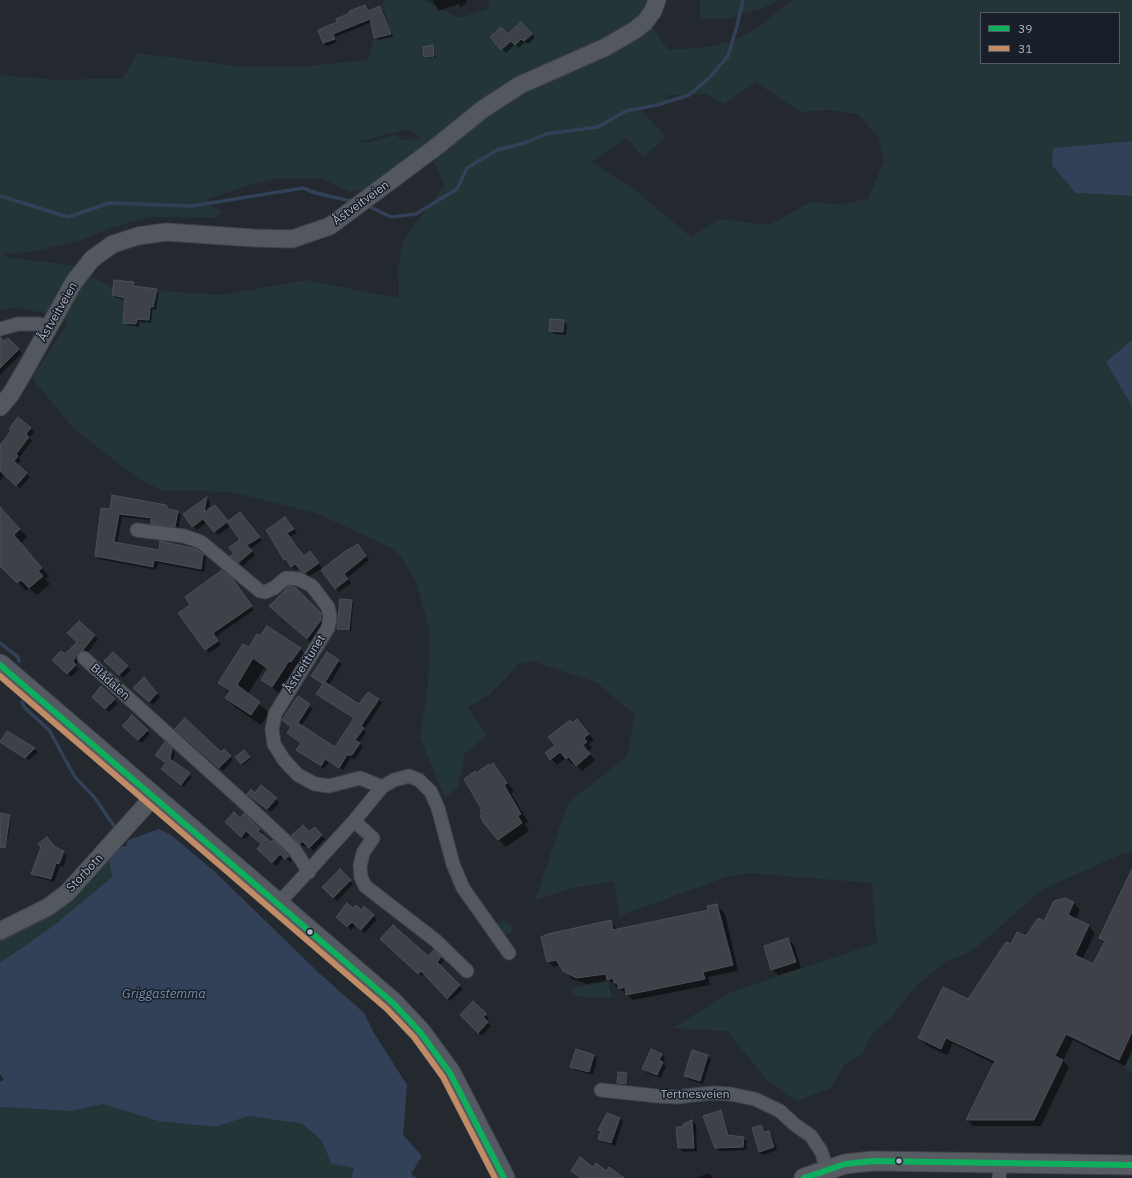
<!DOCTYPE html>
<meta charset="utf-8">
<style>
body{margin:0}
#map{position:relative;width:1132px;height:1178px;overflow:hidden;background:#24292f;font-family:"IBM Plex Sans",sans-serif}
canvas{display:block}
.legend{position:absolute;left:980px;top:12px;width:140px;height:52px;box-sizing:border-box;background:#181f29;border:1px solid #535b67;margin:0;padding:5px 7px;list-style:none;font-size:12px;color:#acb5c3}
.legend li{display:flex;align-items:center;gap:8px;height:20px}
.legend b{width:20px;border:1px solid #535b67}
</style>
<div id="map">
<canvas width="1132" height="1178"></canvas>
<ul class="legend">
<li><b style="height:5px;background:#0daf5c"></b>39</li>
<li><b style="height:5px;background:#c18c65"></b>31</li>
</ul>
</div>
<script>
const ctx = document.querySelector('canvas').getContext('2d');
ctx.lineJoin = 'round';
function paint(path, color) { ctx.fillStyle = color; ctx.fill(path, 'evenodd'); }
const shape = rows => new Path2D(rows.map(r => 'M' + r).join(''));
function trace(path, color, width, dash) { ctx.strokeStyle = color; ctx.lineWidth = width; ctx.lineCap = dash ? 'butt' : 'round'; ctx.setLineDash(dash || []); ctx.stroke(path); }
function label(font, color, halo, rows, align = 'center') {
  ctx.font = font + ' "IBM Plex Sans",sans-serif'; ctx.lineWidth = 3; ctx.setLineDash([]); ctx.textBaseline = 'middle'; ctx.strokeStyle = halo; ctx.fillStyle = color; for (const [text, x, y, turn = 0] of rows) {
    ctx.save(); ctx.translate(x, y); ctx.rotate((+turn || 0) * Math.PI / 180); ctx.textAlign = isNaN(turn) ? turn : align; if (halo) ctx.strokeText(text, 0, 0); ctx.fillText(text, 0, 0); ctx.restore();
  }
}
const green = shape([
 [384,0,423,0,459,18,488,9,489,0,646,0,642,12,668,50,706,47,733,41,759,27,792,0,1132,0,1132,141,1054,148,1076,193,1132,196,1132,340,1106,362,1130,403,1132,411,1132,853,1124,853,1041,890,983,942,964,955,946,961,915,987,891,1017,871,1035,863,1053,844,1065,831,1088,797,1101,766,1079,727,1031,673,1028,731,992,877,943,872,883,747,873,726,877,619,916,614,881,569,889,535,900,568,803,627,756,635,715,596,682,532,661,520,663,489,695,468,707,487,736,465,753,458,786,445,798,420,737,428,686,430,631,415,579,396,550,316,513,231,492,161,490,140,480,74,429,32,378,68,322,60,318,19,307,0,310,0,75,59,80,123,78,137,53,237,66,298,67,368,60],
 [981,13,1119,13,1119,63,981,63],
 [755,82,801,112,828,110,858,114,878,137,884,162,868,198,843,205,811,202,769,225,720,219,691,237,635,190,591,162,626,138,643,157,666,137,639,108,667,101,668,95,707,94,724,104],
 [408,129,421,139,403,140,395,135,369,142,354,143],
 [429,153,445,185,404,239,398,267,399,298,305,280,223,295,113,288,71,265,12,258,1,254,31,252,79,241,113,227,151,217,217,218,222,211,209,205,206,199,250,185,279,178,320,178,350,192,375,189],
 [700,0,779,0,763,8,729,18,700,18],
 [116,848,109,861,112,877,53,926,0,963,0,938],
 [502,921,506,921,511,925,512,930,509,934,503,935,495,924],
 [608,982,612,998,584,997,576,996,571,992,574,987],
 [1132,1048,1132,1074,1129,1070,1125,1070,1124,1067],
 [103,1104,158,1121,215,1127,249,1116,303,1124,321,1139,332,1164,354,1168,351,1178,0,1178,0,1107,71,1111]
]);
const water = shape([
 [1132,141,1132,196,1076,193,1052,165,1053,148],
 [1132,340,1132,411,1130,403,1106,362],
 [159,829,171,835,214,871,319,973,364,1013,374,1033,407,1085,403,1135,422,1156,411,1174,417,1178,351,1178,354,1168,332,1164,321,1140,303,1124,249,1116,215,1127,158,1121,103,1104,71,1111,0,1107,0,1082,4,1080,0,1074,0,963,53,926,112,877,109,861,116,848,126,846,128,840]
]);
const shadow = shape([
 [432,0,466,0,467,2,461,7,458,4,439,11],
 [365,5,369,11,380,7,383,10,393,37,378,40,375,37,372,22,335,37,337,42,327,46,324,43,319,31,339,23],
 [521,23,535,38,528,44,525,42,519,48,515,44,506,53,491,38,508,35],
 [433,46,436,57,427,58,425,57],
 [133,283,136,288,156,290,159,293,156,310,153,309,151,323,139,322,139,327,127,325,124,322,126,300,116,298,113,295],
 [563,321,567,325,566,335,554,334,550,330],
 [8,339,22,353,0,375,0,347],
 [31,428,34,432,29,438,32,441,19,458,21,460,17,465,30,477,20,488,5,475,0,481,0,446],
 [207,498,210,501,208,511,228,522,244,517,262,541,250,549,255,555,243,566,235,560,235,554,241,540,231,526,218,535,207,522,197,530,193,526],
 [166,506,170,511,177,512,181,515,178,530,155,527,152,523,152,520,122,517,117,544,160,551,161,542,172,544,175,546,203,555,206,558,204,572,158,563,156,570,99,559,96,555,111,511],
 [0,507,27,537,21,543,49,576,45,579,50,584,37,595,29,588,26,591,0,563],
 [285,518,297,533,290,537,304,557,314,556,322,568,309,576,299,567,296,570,285,559],
 [361,549,369,560,347,578,351,583,339,592,322,570],
 [235,583,254,610,215,637,221,645,209,653,180,613],
 [295,589,326,618,319,650,270,606],
 [352,601,353,603,351,631,340,630,338,629],
 [79,622,98,639,86,654,81,656,76,665,79,669,71,677,54,660,65,656,78,642],
 [249,648,300,649,310,659,283,696,262,680,268,671,264,668,248,694,269,713,261,725,236,708,226,698,229,693,219,683],
 [113,653,131,670,123,678,105,661],
 [327,653,342,664,329,685,360,706,378,699,382,703,364,730,366,732,359,743,363,747,355,759,351,758,343,770,329,762,324,769,301,753,298,750,302,743,288,733,292,727,283,720,298,698,313,709,301,726,335,749,355,719,321,697,324,685,312,676],
 [147,682,160,697,153,705,135,688],
 [101,688,118,703,109,712,93,697],
 [132,717,150,734,142,743,124,726],
 [577,721,594,740,589,744,592,748,588,752,595,760,582,771,575,762,572,764,566,758,557,765,546,753],
 [7,732,34,749,38,752,29,760,4,746,1,742],
 [179,732,221,753,224,750,233,760,223,771],
 [165,744,175,752,173,762,192,777,184,787,165,772,167,763],
 [246,752,251,759,243,765,241,764],
 [493,765,514,791,511,793,528,822,525,824,529,831,506,847,498,839,484,810,477,774],
 [248,794,276,799,279,803,271,812],
 [244,815,263,833,261,835,272,843,273,842,292,860,290,862,284,857,276,866,261,852,262,845,250,834,245,839,226,822,240,819],
 [10,816,11,817,8,839,0,838,0,823],
 [315,829,325,839,313,851,307,844,304,847,293,836,309,833],
 [55,849,67,856,63,867,60,866,54,882,36,877,32,874],
 [340,871,353,884,337,901,324,887],
 [1132,879,1132,1052,1125,1066,1073,1040,1063,1061,1069,1067,1041,1126,973,1126,967,1120,994,1064,953,1043,947,1055,926,1045,919,1038,968,1001,1012,946,1026,937,1044,922,1065,899,1074,903,1080,910,1075,920,1089,926,1095,933,1082,960,1094,966,1105,943,1100,938],
 [717,905,725,914,738,971,708,977,710,985,633,1000,609,980,587,984,572,979,561,965,554,967,548,962,611,921,617,930,709,910],
 [365,908,377,919,365,933,356,925,351,930,337,917,353,910,361,911],
 [788,939,794,945,801,968,778,975,772,969],
 [384,942,428,958,434,952,444,961,439,966,463,989,450,1001,424,973,422,976],
 [474,1003,489,1018,486,1021,491,1026,482,1036,461,1015],
 [661,1054,665,1058,663,1064,666,1066,661,1078,647,1073,643,1069],
 [594,1055,597,1059,593,1075,575,1070,571,1066],
 [708,1056,711,1059,703,1084,689,1080,685,1076],
 [627,1074,628,1075,627,1085,620,1084,618,1083],
 [720,1111,723,1114,730,1137,744,1138,747,1141,746,1150,719,1151,716,1147],
 [620,1118,623,1122,615,1146,603,1142,599,1138,601,1131,600,1130],
 [692,1121,696,1125,697,1151,683,1152,679,1148,684,1124],
 [761,1126,766,1133,768,1132,772,1135,777,1150,763,1155,759,1152,755,1139],
 [709,1173,713,1178,696,1178]
]);
const stream = shape([
 [0,196,68,217,109,203,192,206,303,188,316,193,354,202],
 [366,205,391,217,416,214,457,189,467,168,497,150,525,143,546,134,598,127,626,111,657,105,689,95,710,77,728,56,737,26,743,0],
 [0,643,18,657,19,661],
 [22,702,24,707,49,730,75,777,95,798,114,826]
]);
const building = shape([
 [365,5,368,11,380,6,391,34,374,38,370,19,333,34,335,39,323,43,318,30,337,22,336,19,350,13,349,11,365,5],
 [521,22,532,34,524,41,521,39,515,45,511,41,501,50,490,37,501,27,508,34,521,22],
 [433,45,434,56,424,57,423,47,433,45],
 [114,280,134,282,133,286,157,289,153,307,150,307,149,320,137,319,136,324,123,323,125,298,112,295,114,280],
 [550,319,564,320,563,332,549,331,550,319],
 [0,337,4,341,8,338,19,349,0,368,0,337],
 [18,417,31,428,26,434,29,437,16,454,18,456,14,461,27,473,16,486,0,471,0,445,11,431,9,429,18,417],
 [112,495,166,505,168,509,178,511,175,527,151,524,151,518,119,514,114,542,159,550,160,541,196,549,203,554,201,569,154,560,153,567,95,556,101,508,110,509,112,495],
 [207,497,204,512,215,505,228,521,240,512,260,537,247,545,252,551,238,563,230,556,234,554,229,547,240,540,227,522,214,532,203,519,192,527,183,514,207,497],
 [0,507,20,529,14,535,42,568,38,571,43,576,29,588,21,580,17,583,0,566,0,507],
 [285,517,294,529,287,533,296,546,304,556,310,551,319,563,305,573,301,571,295,564,291,567,286,559,284,560,266,530,285,517],
 [358,544,366,556,344,574,348,579,335,589,321,570,344,552,358,544],
 [222,570,232,578,252,606,213,633,218,641,205,650,178,613,190,605,185,597,222,570],
 [289,586,296,588,321,613,321,620,307,639,269,606,289,586],
 [340,599,352,600,349,630,337,629,340,599],
 [79,621,95,635,83,650,78,653,73,661,76,665,67,674,52,660,61,651,65,654,77,642,67,633,79,621],
 [267,626,301,648,291,662,289,661,272,687,261,680,268,669,253,658,237,685,260,702,251,715,225,698,230,691,218,683,243,644,249,647,257,634,260,636,267,626],
 [113,652,128,666,119,675,104,661,113,652],
 [327,652,339,660,325,682,359,704,368,692,379,699,361,726,364,728,355,740,360,743,352,755,347,755,339,768,325,759,321,766,296,750,301,743,287,733,291,727,282,720,298,696,310,704,298,723,335,747,354,718,316,694,323,684,311,676,327,652],
 [144,677,157,693,149,702,133,688,144,677],
 [101,686,115,699,105,709,92,697,101,686],
 [132,715,148,730,138,740,122,726,132,715],
 [185,718,221,752,224,749,231,756,219,768,175,729,185,718],
 [577,719,589,734,584,738,587,742,583,745,590,754,576,766,569,757,566,759,560,752,550,760,545,753,555,745,548,737,570,720,572,723,577,719],
 [7,731,35,748,25,758,7,747,0,742,7,731],
 [165,742,172,748,170,759,190,773,181,785,161,769,166,763,155,755,165,742],
 [244,750,250,757,241,764,235,757,244,750],
 [493,763,507,783,504,785,521,814,518,816,522,823,498,840,483,822,480,815,482,814,480,811,482,810,464,779,475,771,476,773,489,764,490,766,493,763],
 [261,785,277,798,267,809,247,794,251,789,255,793,261,785],
 [234,812,240,818,244,813,260,829,258,831,271,842,273,840,289,856,285,859,280,854,272,863,257,849,261,844,246,831,241,837,225,822,234,812],
 [0,813,10,815,5,848,0,847,0,813],
 [303,825,309,831,315,827,322,835,309,848,302,841,300,844,291,836,303,825],
 [47,837,55,847,64,851,59,864,56,863,51,879,31,874,41,847,38,844,47,837],
 [340,869,351,880,333,898,322,887,340,869],
 [1132,869,1132,1032,1119,1060,1066,1034,1055,1056,1063,1060,1034,1120,966,1120,995,1061,946,1038,941,1049,918,1038,943,987,968,999,1006,942,1011,944,1017,932,1026,936,1038,918,1044,921,1054,901,1065,898,1074,902,1068,915,1089,925,1075,955,1093,964,1105,941,1099,938,1132,869],
 [347,903,353,908,356,905,361,910,364,906,374,915,361,930,352,922,347,927,336,917,347,903],
 [717,904,733,965,703,972,705,979,626,995,625,987,619,989,617,983,614,983,613,978,607,980,606,974,576,978,563,971,556,960,547,962,541,937,548,934,611,920,613,930,708,910,707,906,717,904],
 [393,925,428,956,434,950,441,957,437,962,460,985,447,999,421,971,418,974,380,939,393,925],
 [788,938,796,962,771,970,764,946,788,938],
 [473,1001,487,1014,483,1017,488,1022,478,1033,460,1015,473,1001],
 [576,1049,594,1055,589,1072,570,1067,576,1049],
 [651,1049,662,1054,659,1060,663,1062,657,1075,642,1069,651,1049],
 [692,1050,708,1055,700,1081,684,1076,692,1050],
 [618,1072,627,1073,626,1084,617,1083,618,1072],
 [721,1110,728,1135,744,1137,743,1147,715,1148,703,1116,721,1110],
 [607,1113,620,1118,611,1143,598,1139,601,1131,598,1130,607,1113],
 [692,1120,694,1148,678,1148,676,1127,683,1127,683,1124,692,1120],
 [761,1125,764,1132,769,1131,774,1147,759,1152,752,1128,761,1125],
 [580,1157,593,1167,596,1163,606,1171,609,1167,624,1178,581,1178,571,1171,580,1157]
]);
const minor = shape([
 [0,329,18,324,39,324,49,326],
 [137,530,184,536,201,542,260,591,265,592,274,588,286,578,299,579,312,586,328,607,330,617,328,628,275,714,272,730,274,744,284,760,298,775,315,784,329,786,360,778,382,787],
 [84,658,248,806,294,849,309,872],
 [354,821,373,838,363,853,360,866,361,877,365,886,435,940,467,971],
 [279,903,354,821,382,787,394,780,409,776,419,780,431,792,438,808,453,864,463,888,509,953],
 [601,1090,657,1096,676,1097,712,1093,730,1094,755,1099,780,1111,794,1124,811,1136,821,1151,827,1169],
 [999,1178,1001,1164]
]);
const tertiary = shape([
 [0,407,11,394,28,365,74,282,92,259,113,244,138,236,166,232,254,238,292,239,330,226,436,147,483,109,520,85,606,47,635,30,645,22,653,11,657,0],
 [0,931,48,907,67,893,154,796]
]);
const secondary = shape([
 [804,1178,845,1164,873,1161,1132,1165]
]);
const primary = shape([
 [0,665,393,1003,420,1032,450,1073,504,1178]
]);
const bus1 = shape([
 [0,665,393,1003,420,1032,450,1073,504,1178],
 [804,1178,845,1164,873,1161,1132,1165]
]);
const bus2 = shape([
 [0,676,387,1009,414,1037,443,1077,495,1178]
]);
const markers = [
 [310,932,3.5,"#acb5c3"],
 [899,1161,3.5,"#acb5c3"]
];
const streetNames = [
 ["Åstveitveien",361,203,-36],
 ["Åstveitveien",58,312,-60],
 ["Åstveittunet",305,664,-58],
 ["Blådalen",110,682,42],
 ["Storbotn",85,873,-47],
 ["Tertnesveien",695,1095]
];
const waterNames = [
 ["Griggastemma",164,994]
];
paint(green, '#243537');
paint(water, '#324158');
paint(shadow, '#0007');
trace(stream, '#324158', 3.5);
paint(building, '#3e4248');
trace(building, '#4b5058', 1);
trace(minor, '#404349', 15);
trace(tertiary, '#404349', 19);
trace(secondary, '#404349', 21);
trace(primary, '#41454c', 23);
trace(minor, '#53575e', 13);
trace(tertiary, '#53575e', 17);
trace(secondary, '#575c63', 19);
trace(primary, '#555961', 21);
trace(bus1, '#0daf5c', 6);
trace(bus2, '#c18c65', 6);
for (const [x, y, r, color] of markers) { const dot = new Path2D(); dot.arc(x, y, r, 0, 2 * Math.PI); ctx.fillStyle = color; ctx.fill(dot); trace(dot, '#181f29', 1.5); }
label('12px', '#acb5c3', '#181f29', streetNames);
label('italic 13px', '#748baa', '#181f29', waterNames);
</script>
